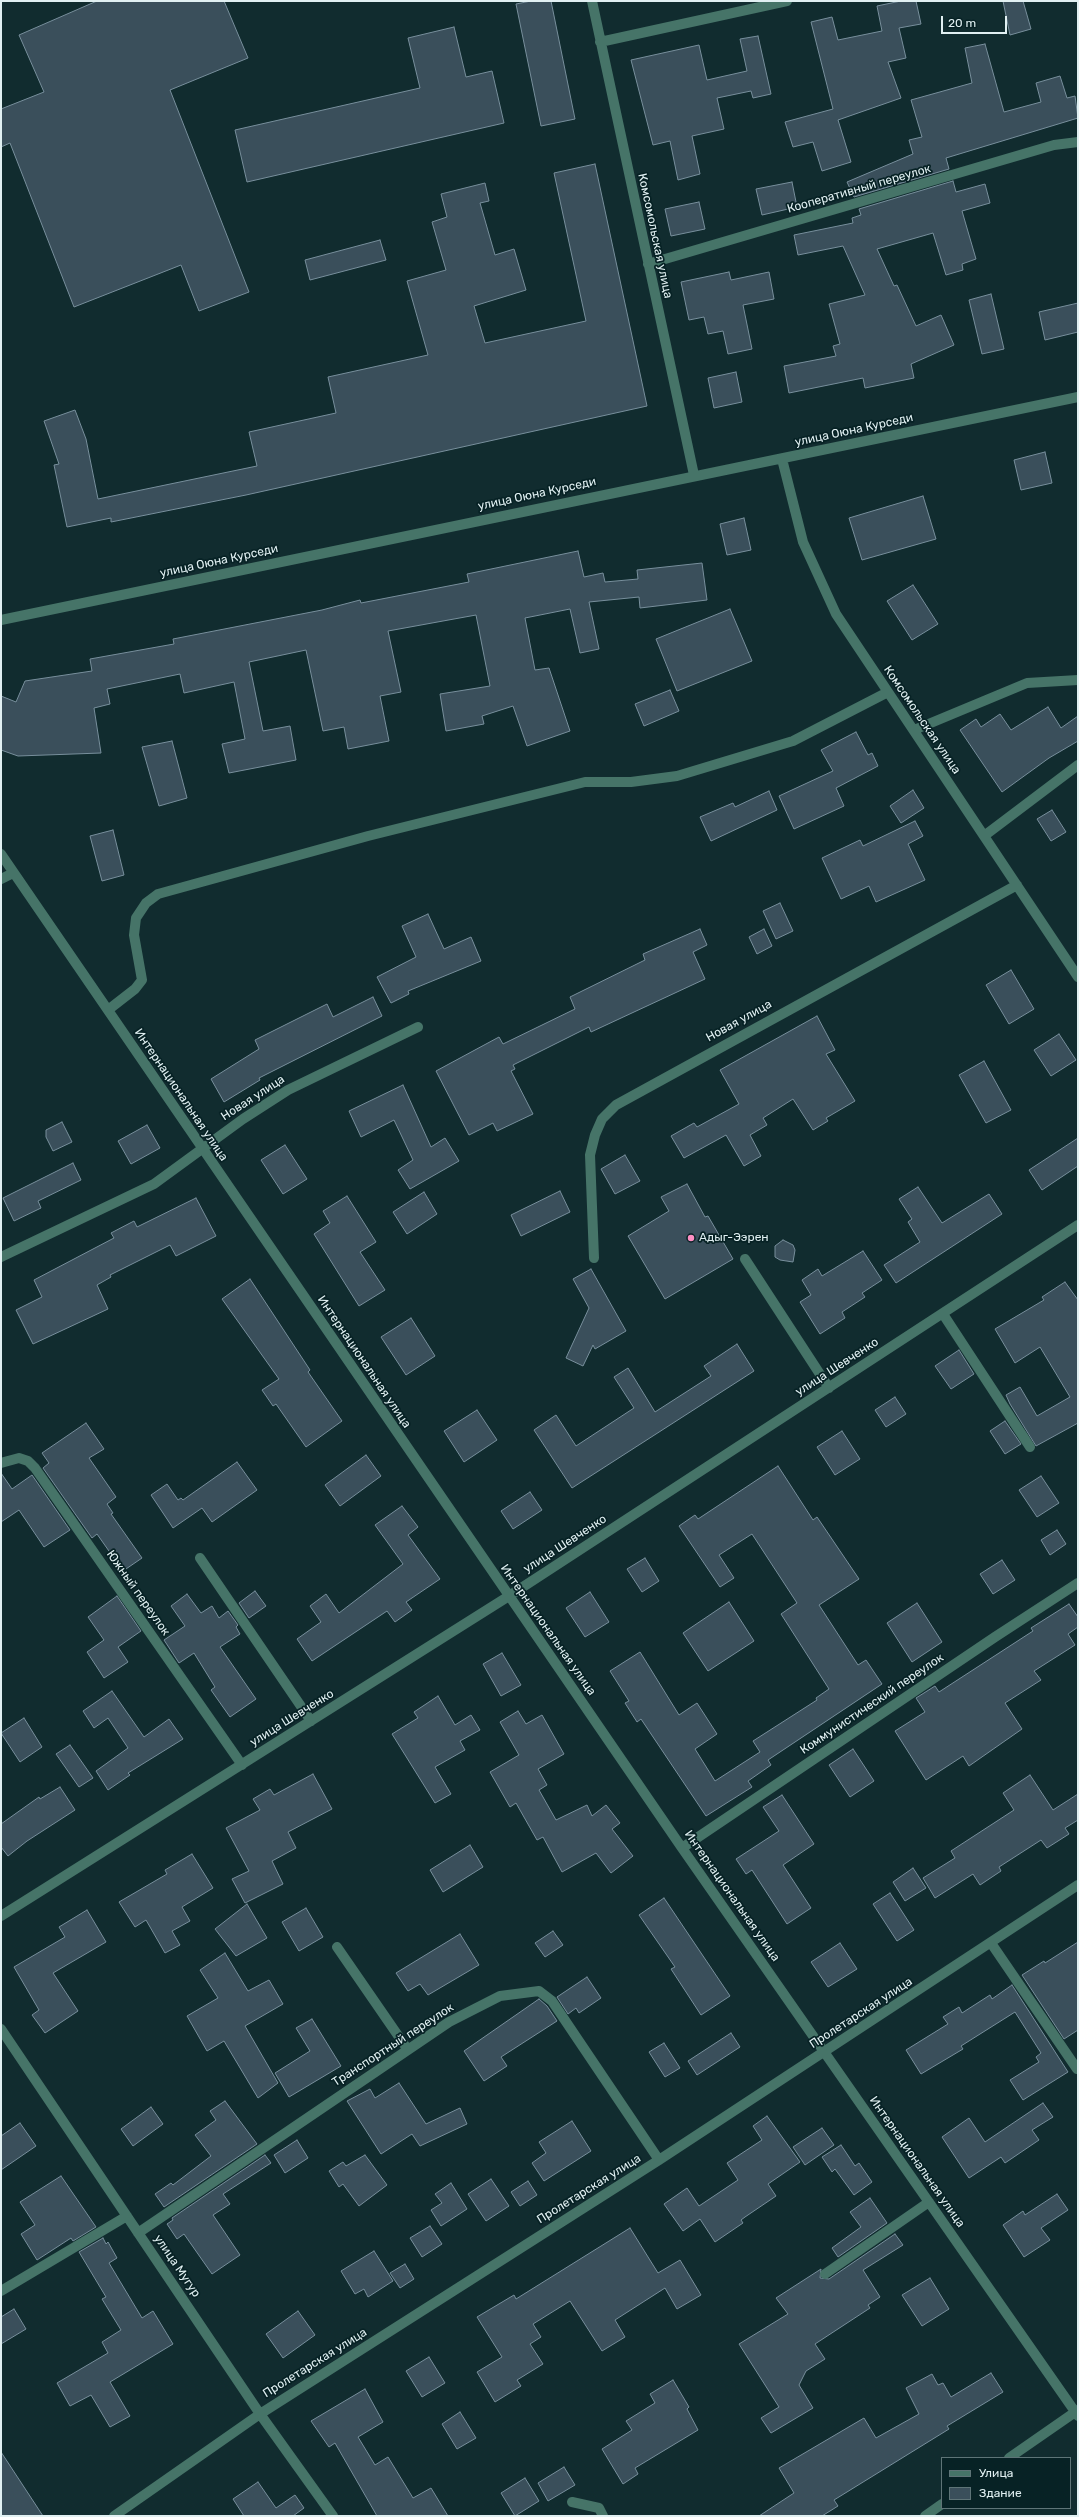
<!DOCTYPE html>
<meta charset="utf-8">
<style>
body{margin:0}
#map{position:relative;width:1079px;height:2517px;overflow:hidden;background:#112c2f;font-family:Rubik,sans-serif}
canvas{display:block}
.frame{position:absolute;inset:0;border:2px solid #e1f0f2;pointer-events:none}
.legend{position:absolute;left:941px;top:2457px;width:130px;height:52px;box-sizing:border-box;background:#072225;border:1px solid #5e7477;margin:0;padding:5px 7px;list-style:none;font-size:12px;color:#e1f0f2}
.legend li{display:flex;align-items:center;gap:8px;height:20px}
.legend b{width:20px;border:1px solid #5e7477}
.scale{position:absolute;left:941px;top:16px;width:66px;height:18px;box-sizing:border-box;border:2px solid #e1f0f2;border-top:0;padding-left:5px;font-size:12px;line-height:14px;white-space:nowrap;color:#e1f0f2;-webkit-text-stroke:3px #072225;paint-order:stroke}
</style>
<div id="map">
<canvas width="1079" height="2517"></canvas>
<div class="frame"></div>
<ul class="legend">
<li><b style="height:5px;background:#467468"></b>Улица</li>
<li><b style="height:11px;background:#3a4f5b"></b>Здание</li>
</ul>
<div class="scale">20 m</div>
</div>
<script>
const ctx = document.querySelector('canvas').getContext('2d');
ctx.lineJoin = 'round';
function paint(path, color) { ctx.fillStyle = color; ctx.fill(path, 'evenodd'); }
const shape = rows => new Path2D(rows.map(r => 'M' + r).join(''));
function trace(path, color, width, dash) { ctx.strokeStyle = color; ctx.lineWidth = width; ctx.lineCap = dash ? 'butt' : 'round'; ctx.setLineDash(dash || []); ctx.stroke(path); }
function label(font, color, halo, rows, align = 'center') {
  ctx.font = font + ' Rubik,sans-serif'; ctx.lineWidth = 3.5; ctx.setLineDash([]); ctx.textBaseline = 'middle'; ctx.strokeStyle = halo; ctx.fillStyle = color; for (const [text, x, y, turn = 0] of rows) {
    ctx.save(); ctx.translate(x, y); ctx.rotate((+turn || 0) * Math.PI / 180); ctx.textAlign = isNaN(turn) ? turn : align; if (halo) ctx.strokeText(text, 0, 0); ctx.fillText(text, 0, 0); ctx.restore();
  }
}
const building = shape([
 [97,1,224,1,248,58,170,90,249,292,199,311,181,265,74,307,10,143,1,147,1,109,44,92,19,35,97,1],
 [531,1,551,1,575,119,541,126,516,4,531,1],
 [901,1,916,1,921,24,899,28,906,58,888,62,901,98,838,120,851,162,822,171,813,142,793,147,785,122,833,109,811,22,832,17,838,40,882,31,877,6,901,1],
 [1003,1,1023,1,1031,29,1010,35,1003,1],
 [454,27,466,77,492,71,504,123,247,182,235,130,420,88,408,38,454,27],
 [758,36,771,94,753,98,751,91,717,98,724,129,692,136,700,174,678,180,670,141,653,145,631,60,699,45,707,80,747,71,740,39,758,36],
 [985,44,1004,112,1041,102,1036,83,1060,76,1067,98,1075,96,1078,118,946,158,949,169,854,197,847,182,913,154,909,140,922,137,911,100,972,83,965,48,985,44],
 [595,164,647,406,246,495,111,522,111,518,67,527,54,465,59,464,44,421,75,410,86,439,98,499,257,466,249,432,336,413,328,377,428,355,407,281,446,270,432,222,447,217,441,194,485,183,489,201,480,203,495,255,514,249,526,290,474,306,485,343,586,321,554,173,595,164],
 [953,181,956,192,985,184,990,203,962,211,976,259,962,264,963,270,946,275,933,233,877,249,894,286,897,285,916,326,941,315,954,345,911,364,914,378,865,388,863,378,789,393,784,366,836,356,833,346,840,344,829,304,865,295,843,246,798,255,794,235,853,223,852,218,861,215,859,209,953,181],
 [792,182,797,207,762,215,756,189,792,182],
 [699,202,705,229,671,236,665,209,699,202],
 [380,240,386,260,310,280,305,260,380,240],
 [729,272,731,280,769,272,774,299,743,305,752,349,728,354,723,331,708,334,704,317,689,320,681,282,729,272],
 [991,294,1004,349,982,354,969,300,991,294],
 [1078,303,1078,332,1045,340,1039,312,1078,303],
 [736,372,742,402,714,408,708,378,736,372],
 [1045,452,1052,483,1021,490,1014,460,1045,452],
 [923,496,936,539,862,560,849,518,923,496],
 [744,518,751,550,727,555,720,524,744,518],
 [578,551,584,577,603,573,605,582,638,579,637,570,702,563,707,600,640,608,639,597,589,602,599,649,580,653,570,609,525,618,535,670,549,668,570,731,527,746,513,706,482,716,484,724,446,731,440,694,490,686,476,615,388,631,401,692,380,696,389,741,348,749,344,727,323,731,306,650,249,662,263,731,290,726,296,760,229,773,222,744,245,739,234,682,184,693,180,674,107,689,110,704,94,708,101,753,18,756,1,750,1,696,16,702,25,681,92,671,90,659,174,644,173,639,322,610,360,600,361,603,469,582,467,574,578,551],
 [913,585,938,624,912,640,887,601,913,585],
 [730,609,752,661,677,691,656,639,730,609],
 [670,690,679,711,644,726,635,704,670,690],
 [1048,707,1061,728,1078,716,1078,741,1049,758,1002,792,960,730,976,719,981,727,1000,714,1011,730,1048,707],
 [856,732,868,755,872,753,878,766,836,788,844,806,794,829,779,796,833,771,821,750,856,732],
 [172,741,187,798,159,806,142,747,172,741],
 [913,790,924,808,901,823,890,806,913,790],
 [769,791,777,810,711,841,700,817,733,803,735,807,769,791],
 [1052,810,1066,832,1051,841,1037,819,1052,810],
 [915,821,923,836,908,844,925,880,876,902,869,886,841,899,822,858,860,840,863,846,915,821],
 [113,830,124,875,102,881,90,836,113,830],
 [780,903,793,931,776,939,763,911,780,903],
 [428,914,444,949,471,937,481,961,408,991,409,994,391,1003,377,977,416,957,402,926,428,914],
 [700,929,707,945,693,952,705,979,591,1032,589,1027,513,1065,515,1069,511,1071,533,1114,497,1131,493,1123,469,1135,436,1071,499,1037,503,1044,575,1009,570,997,645,960,643,954,700,929],
 [764,929,772,946,757,954,749,937,764,929],
 [1011,970,1034,1009,1009,1024,986,985,1011,970],
 [373,997,382,1016,259,1078,260,1080,224,1102,211,1079,259,1049,255,1040,327,1004,333,1017,373,997],
 [817,1016,835,1050,826,1054,855,1101,826,1118,828,1121,813,1130,793,1099,763,1118,767,1125,750,1135,761,1156,744,1166,726,1135,684,1158,671,1136,694,1123,697,1127,739,1104,720,1070,817,1016],
 [1059,1034,1076,1060,1051,1076,1034,1050,1059,1034],
 [984,1061,1011,1110,986,1123,959,1075,984,1061],
 [403,1085,431,1147,445,1138,459,1161,410,1189,398,1170,413,1160,394,1120,361,1137,349,1111,403,1085],
 [62,1122,72,1142,53,1151,46,1137,46,1130,62,1122],
 [147,1125,160,1148,131,1164,118,1141,147,1125],
 [1078,1138,1078,1166,1042,1190,1029,1170,1078,1138],
 [285,1145,307,1179,283,1194,261,1160,285,1145],
 [625,1155,640,1181,615,1194,601,1169,625,1155],
 [73,1163,81,1180,38,1201,41,1208,14,1221,3,1198,73,1163],
 [687,1184,705,1217,708,1216,733,1259,665,1299,628,1236,669,1211,661,1197,687,1184],
 [918,1187,942,1223,989,1194,1002,1214,896,1283,884,1265,920,1242,908,1222,912,1219,899,1199,918,1187],
 [560,1191,570,1212,521,1236,511,1215,560,1191],
 [424,1192,437,1214,407,1234,393,1212,424,1192],
 [347,1196,376,1242,360,1252,385,1290,359,1306,314,1234,330,1223,323,1211,347,1196],
 [196,1198,216,1236,176,1256,170,1245,110,1275,111,1277,97,1285,108,1309,33,1344,16,1310,42,1297,34,1280,114,1238,111,1233,134,1221,137,1227,196,1198],
 [783,1240,793,1245,795,1250,793,1262,780,1260,775,1257,775,1246,783,1240],
 [863,1251,882,1280,862,1293,865,1297,842,1312,845,1318,820,1334,800,1302,811,1295,802,1280,818,1269,822,1276,863,1251],
 [591,1269,626,1331,595,1349,593,1345,583,1366,566,1358,589,1308,573,1279,591,1269],
 [250,1279,310,1370,308,1372,342,1421,306,1447,276,1404,273,1406,262,1390,279,1379,222,1299,250,1279],
 [1065,1282,1078,1300,1078,1423,1036,1446,1010,1404,1006,1395,1020,1387,1037,1416,1070,1397,1040,1347,1015,1363,995,1329,1044,1300,1042,1297,1065,1282],
 [411,1318,435,1356,406,1375,381,1337,411,1318],
 [737,1344,754,1371,572,1488,534,1430,556,1415,576,1446,634,1408,614,1377,628,1368,655,1412,711,1376,704,1366,737,1344],
 [959,1350,974,1374,951,1389,935,1366,959,1350],
 [895,1397,906,1414,886,1427,875,1410,895,1397],
 [477,1410,497,1440,464,1462,444,1431,477,1410],
 [1005,1421,1021,1444,1005,1454,990,1431,1005,1421],
 [86,1423,104,1449,89,1458,116,1497,107,1504,113,1513,111,1514,142,1558,123,1571,97,1534,92,1538,43,1468,49,1463,42,1453,86,1423],
 [842,1431,860,1459,835,1475,817,1447,842,1431],
 [366,1455,381,1476,340,1506,325,1485,366,1455],
 [237,1462,257,1490,212,1522,202,1508,173,1528,151,1495,167,1484,178,1500,181,1498,183,1500,237,1462],
 [778,1466,813,1520,817,1517,859,1579,819,1605,858,1665,866,1660,882,1684,768,1760,771,1765,748,1781,752,1787,706,1816,641,1719,637,1722,625,1703,629,1701,610,1671,640,1652,679,1715,697,1703,717,1734,695,1749,715,1781,760,1752,753,1741,817,1700,816,1698,829,1689,781,1614,797,1603,752,1534,719,1555,734,1578,720,1587,679,1526,695,1515,698,1519,778,1466],
 [1,1473,12,1489,32,1475,70,1530,44,1547,19,1510,1,1522,1,1473],
 [1041,1476,1059,1503,1037,1517,1019,1490,1041,1476],
 [530,1492,542,1510,513,1529,501,1511,530,1492],
 [402,1506,418,1527,408,1535,440,1579,406,1602,412,1610,395,1622,387,1611,312,1661,297,1639,321,1622,310,1606,326,1594,339,1613,403,1564,375,1525,402,1506],
 [1057,1530,1066,1544,1050,1555,1041,1540,1057,1530],
 [645,1558,659,1581,642,1592,627,1569,645,1558],
 [1002,1560,1015,1580,993,1594,980,1574,1002,1560],
 [255,1591,266,1606,249,1618,239,1603,255,1591],
 [590,1592,609,1622,585,1637,566,1608,590,1592],
 [187,1594,201,1613,212,1606,219,1618,228,1611,238,1625,236,1627,240,1634,220,1647,256,1699,230,1717,211,1690,215,1687,194,1653,179,1663,164,1640,185,1626,171,1606,187,1594],
 [117,1596,141,1631,118,1647,128,1662,104,1678,87,1652,104,1640,88,1617,117,1596],
 [729,1602,754,1641,708,1671,683,1633,729,1602],
 [917,1603,942,1642,912,1662,887,1623,917,1603],
 [1069,1604,1078,1617,1078,1627,1068,1634,1075,1645,1034,1671,1041,1680,1005,1703,1022,1729,969,1766,963,1756,926,1780,895,1731,925,1712,916,1698,935,1686,939,1692,1033,1631,1031,1628,1069,1604],
 [502,1653,521,1685,501,1696,483,1664,502,1653],
 [112,1691,144,1737,169,1719,183,1739,128,1773,130,1775,108,1790,96,1771,128,1748,108,1718,94,1728,83,1711,112,1691],
 [438,1696,455,1725,471,1715,480,1730,460,1741,465,1750,435,1767,451,1794,435,1803,392,1734,418,1718,414,1712,438,1696],
 [518,1711,526,1724,542,1715,564,1754,538,1769,547,1785,539,1790,556,1820,587,1805,592,1816,606,1805,620,1823,612,1829,633,1856,611,1873,596,1853,562,1872,543,1837,537,1840,516,1803,510,1807,490,1772,519,1755,500,1722,518,1711],
 [24,1718,42,1747,20,1762,1,1733,24,1718],
 [70,1745,93,1778,79,1787,56,1754,70,1745],
 [853,1749,874,1781,850,1797,829,1765,853,1749],
 [313,1774,332,1809,288,1832,296,1848,272,1861,283,1884,245,1903,232,1879,249,1871,226,1828,260,1810,253,1799,270,1789,274,1795,313,1774],
 [1030,1775,1053,1810,1078,1794,1078,1820,1065,1828,1069,1834,1047,1848,1041,1840,999,1867,1001,1871,980,1885,973,1874,935,1898,923,1878,955,1858,951,1851,1014,1810,1003,1793,1030,1775],
 [60,1787,75,1810,27,1841,8,1856,1,1847,1,1824,39,1797,40,1799,60,1787],
 [782,1795,814,1844,783,1865,811,1908,787,1924,752,1870,746,1874,736,1859,779,1831,763,1807,782,1795],
 [470,1845,483,1867,443,1892,430,1870,470,1845],
 [192,1854,213,1888,182,1907,190,1921,172,1931,180,1945,165,1953,146,1920,135,1927,119,1902,167,1874,165,1870,192,1854],
 [913,1868,926,1888,905,1901,893,1882,913,1868],
 [890,1893,914,1930,897,1941,873,1904,890,1893],
 [664,1898,730,1996,701,2015,671,1969,675,1967,639,1915,664,1898],
 [247,1904,267,1938,236,1956,215,1929,247,1904],
 [306,1908,323,1937,299,1951,282,1922,306,1908],
 [87,1910,106,1942,53,1973,78,2011,45,2033,32,2015,39,2010,14,1967,65,1937,59,1927,87,1910],
 [553,1931,563,1945,545,1957,535,1943,553,1931],
 [460,1934,479,1965,428,1995,420,1984,408,1991,396,1973,460,1934],
 [1078,1942,1078,2030,1064,2039,1022,1975,1044,1961,1045,1963,1078,1942],
 [840,1943,857,1969,828,1987,811,1962,840,1943],
 [225,1953,248,1991,269,1980,283,2004,245,2026,278,2083,258,2098,224,2041,207,2051,187,2016,218,1998,200,1970,225,1953],
 [587,1977,601,1998,579,2013,576,2008,568,2014,557,1997,587,1977],
 [1012,1985,1068,2072,1023,2100,1010,2080,1039,2062,1036,2057,1041,2053,1015,2012,961,2046,963,2049,921,2074,906,2050,948,2024,943,2017,959,2007,962,2013,990,1995,992,1999,1012,1985],
 [539,1999,547,2006,557,2021,501,2057,507,2066,484,2081,464,2051,539,1999],
 [312,2019,341,2066,289,2097,275,2073,310,2051,296,2028,312,2019],
 [731,2033,740,2047,697,2075,688,2061,731,2033],
 [664,2043,680,2068,665,2077,649,2052,664,2043],
 [399,2083,426,2124,460,2108,467,2124,420,2146,412,2134,381,2154,347,2101,370,2089,375,2098,399,2083],
 [225,2101,257,2144,164,2207,155,2194,171,2183,173,2185,211,2156,195,2135,216,2120,210,2111,225,2101],
 [1043,2103,1053,2117,1032,2130,1039,2140,1005,2163,1001,2157,969,2178,942,2137,969,2118,985,2142,1043,2103],
 [151,2107,163,2124,133,2146,121,2129,151,2107],
 [767,2116,800,2162,768,2184,776,2196,745,2217,741,2220,743,2223,715,2242,700,2219,683,2231,664,2204,687,2188,699,2206,738,2180,727,2163,762,2140,753,2126,767,2116],
 [572,2121,591,2151,544,2181,532,2163,546,2153,539,2142,572,2121],
 [20,2123,36,2146,1,2170,1,2136,20,2123],
 [822,2128,834,2145,805,2165,793,2147,822,2128],
 [297,2140,308,2158,285,2173,274,2155,297,2140],
 [841,2145,855,2166,859,2163,872,2182,854,2195,835,2169,832,2172,822,2157,841,2145],
 [265,2155,271,2163,223,2194,230,2204,213,2215,240,2255,212,2274,184,2234,177,2239,167,2224,173,2220,172,2218,265,2155],
 [365,2155,387,2185,359,2206,343,2184,339,2187,329,2171,343,2162,346,2166,365,2155],
 [61,2176,96,2227,73,2241,71,2238,37,2260,21,2234,35,2225,20,2202,61,2176],
 [491,2179,509,2206,486,2221,468,2194,491,2179],
 [528,2181,537,2195,520,2206,511,2192,528,2181],
 [451,2183,467,2209,441,2226,431,2210,442,2203,435,2194,451,2183],
 [1057,2194,1068,2210,1041,2228,1050,2240,1024,2257,1003,2225,1023,2211,1025,2215,1057,2194],
 [870,2198,887,2223,838,2257,832,2248,861,2227,850,2212,870,2198],
 [430,2226,442,2244,422,2257,410,2238,430,2226],
 [630,2228,658,2273,680,2260,701,2295,677,2309,665,2288,615,2320,625,2337,602,2351,570,2301,533,2324,541,2337,530,2344,543,2364,517,2380,521,2386,495,2402,477,2372,502,2357,477,2317,514,2295,516,2299,630,2228],
 [895,2234,903,2245,863,2270,880,2297,868,2305,870,2308,815,2344,825,2359,806,2371,799,2385,813,2408,771,2433,761,2418,779,2407,739,2344,788,2314,776,2298,821,2269,820,2278,829,2279,895,2234],
 [103,2238,106,2244,108,2242,117,2258,109,2263,142,2318,153,2311,173,2344,110,2382,130,2416,110,2427,91,2395,70,2406,57,2383,108,2353,102,2342,121,2330,102,2299,106,2297,79,2252,103,2238],
 [374,2251,393,2281,368,2297,364,2289,355,2294,341,2271,374,2251],
 [405,2264,414,2279,400,2288,390,2273,405,2264],
 [930,2278,949,2309,922,2326,902,2295,930,2278],
 [14,2309,26,2329,1,2344,1,2317,14,2309],
 [298,2311,315,2335,283,2358,266,2334,298,2311],
 [429,2357,445,2383,422,2397,406,2371,429,2357],
 [991,2373,1003,2392,947,2426,949,2429,834,2500,838,2506,822,2516,759,2516,794,2493,779,2468,864,2418,876,2438,919,2414,906,2388,932,2374,938,2385,943,2383,951,2397,991,2373],
 [673,2380,689,2407,687,2409,698,2430,635,2468,638,2474,623,2484,602,2449,632,2430,626,2421,655,2403,650,2394,673,2380],
 [365,2389,383,2422,358,2437,375,2465,388,2457,413,2498,431,2488,448,2516,377,2516,335,2443,329,2447,311,2421,365,2389],
 [460,2412,476,2438,457,2449,442,2424,460,2412],
 [1,2452,43,2516,1,2516,1,2452],
 [564,2467,575,2485,548,2501,538,2483,564,2467],
 [525,2478,539,2501,515,2516,501,2493,525,2478],
 [258,2482,276,2508,295,2495,304,2508,293,2516,244,2516,233,2499,258,2482]
]);
const minor = shape([
 [592,1,694,475],
 [600,42,787,1],
 [648,264,1054,145,1078,142],
 [782,459,803,542,836,614,1078,977],
 [1,620,1078,397],
 [914,730,1027,683,1078,680],
 [984,836,1078,765],
 [1,854,682,1848,1078,2416],
 [1,879,13,873],
 [108,1010,135,989,142,980,134,935,136,918,146,903,158,894,368,836,585,782,631,782,677,776,793,741,888,692],
 [1,1257,154,1184,243,1119,288,1090,418,1027],
 [594,1258,590,1155,595,1135,602,1119,616,1105,1017,885],
 [745,1259,829,1388],
 [943,1314,1030,1447],
 [1,1463,19,1458,28,1461,35,1468,242,1765],
 [200,1558,311,1721],
 [682,1848,995,1637,1078,1583],
 [1,1916,509,1596,1078,1225],
 [991,1943,1077,2069],
 [337,1947,408,2050],
 [1,2029,260,2414,333,2516],
 [138,2233,449,2022,500,1996,539,1991,552,2001,659,2160],
 [825,2274,929,2202],
 [1,2291,127,2216],
 [1009,2458,1078,2410],
 [572,2502,599,2508,603,2516],
 [114,2516,260,2414,659,2160,1078,1885],
 [925,2516,942,2504]
]);
const markers = [
 [691,1238,4,"#fc8fc3"]
];
const streetNames = [
 ["Кооперативный переулок",859,189,-16],
 ["Комсомольская улица",655,236,78],
 ["улица Оюна Курседи",854,430,-12],
 ["улица Оюна Курседи",537,494,-12],
 ["улица Оюна Курседи",219,561,-12],
 ["Комсомольская улица",922,720,56],
 ["Новая улица",739,1021,-29],
 ["Интернациональная улица",181,1095,56],
 ["Новая улица",253,1098,-33],
 ["Интернациональная улица",364,1362,56],
 ["улица Шевченко",837,1367,-33],
 ["улица Шевченко",565,1544,-33],
 ["Южный переулок",138,1593,55],
 ["Интернациональная улица",548,1630,55],
 ["Коммунистический переулок",872,1704,-34],
 ["улица Шевченко",292,1718,-32],
 ["Интернациональная улица",732,1896,55],
 ["Пролетарская улица",861,2013,-33],
 ["Транспортный переулок",393,2045,-33],
 ["Интернациональная улица",917,2162,55],
 ["Пролетарская улица",589,2189,-32],
 ["улица Мугур",177,2266,56],
 ["Пролетарская улица",315,2363,-32]
];
const poiNames = [
 ["Адыг-Ээрен",699,1238]
];
paint(building, '#3a4f5b');
trace(building, '#788f9c', 1);
trace(minor, '#467468', 10);
for (const [x, y, r, color] of markers) { const dot = new Path2D(); dot.arc(x, y, r, 0, 2 * Math.PI); ctx.fillStyle = color; ctx.fill(dot); trace(dot, '#072225', 1.5); }
label('12px', '#e1f0f2', '#072225', streetNames);
label('12px', '#e1f0f2', '#072225', poiNames, 'left');
</script>
